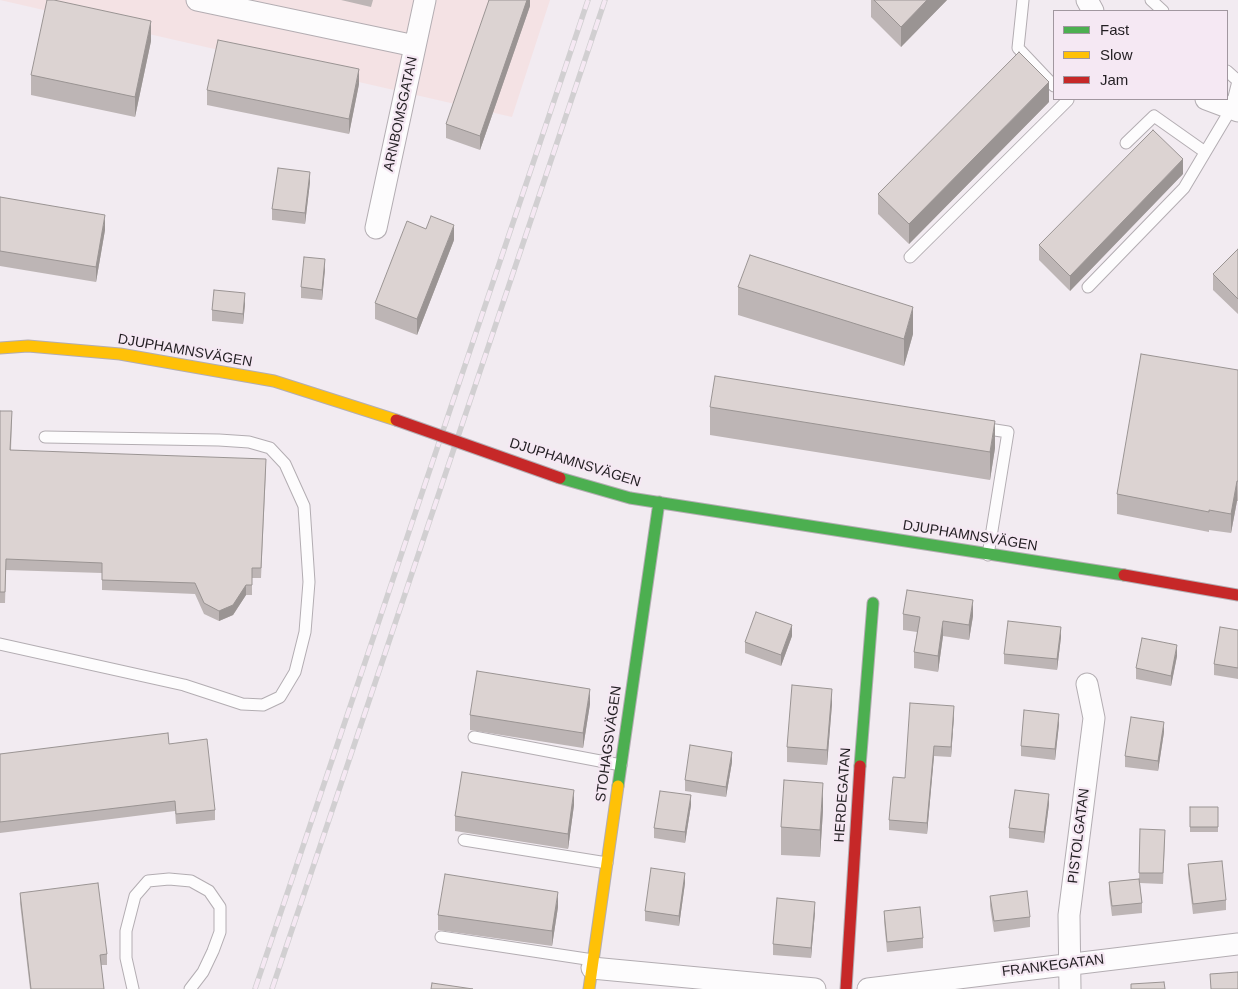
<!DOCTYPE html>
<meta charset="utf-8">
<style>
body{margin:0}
#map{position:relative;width:1238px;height:989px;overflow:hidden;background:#f2ebf1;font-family:Arial,sans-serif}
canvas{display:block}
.legend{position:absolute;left:1053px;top:10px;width:175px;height:90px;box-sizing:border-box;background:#f5e8f3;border:1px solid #a1979f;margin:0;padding:6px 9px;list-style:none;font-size:15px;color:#221e22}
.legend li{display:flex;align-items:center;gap:10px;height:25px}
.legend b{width:25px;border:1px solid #a1979f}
</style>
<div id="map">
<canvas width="1238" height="989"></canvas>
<ul class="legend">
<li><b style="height:6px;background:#4caf50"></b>Fast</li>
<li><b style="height:6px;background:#ffc107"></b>Slow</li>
<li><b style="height:6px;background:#c62828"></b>Jam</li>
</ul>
</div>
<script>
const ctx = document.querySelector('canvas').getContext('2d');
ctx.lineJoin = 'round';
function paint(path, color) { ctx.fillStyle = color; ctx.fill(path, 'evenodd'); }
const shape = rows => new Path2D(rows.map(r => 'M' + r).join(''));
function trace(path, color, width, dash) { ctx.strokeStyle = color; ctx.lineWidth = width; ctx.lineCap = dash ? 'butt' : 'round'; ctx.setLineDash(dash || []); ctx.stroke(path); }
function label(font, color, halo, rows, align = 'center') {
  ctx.font = font + ' Arial,sans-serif'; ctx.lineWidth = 4.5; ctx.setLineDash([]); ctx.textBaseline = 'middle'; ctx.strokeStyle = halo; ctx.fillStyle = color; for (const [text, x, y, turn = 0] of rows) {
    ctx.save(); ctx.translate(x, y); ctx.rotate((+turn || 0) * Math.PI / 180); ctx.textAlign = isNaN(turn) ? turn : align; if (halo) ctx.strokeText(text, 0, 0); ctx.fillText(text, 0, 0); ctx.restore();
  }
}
const industrial = shape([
 [0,0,550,0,512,117]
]);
const lane = shape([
 [1023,0,1018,48,1054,86],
 [1151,0,1163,11],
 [1126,143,1154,116,1205,152],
 [910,257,1068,100,1067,99],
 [1088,287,1184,188,1231,109,1238,81,1227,71],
 [982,428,1008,432,988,555],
 [0,644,184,685,242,704,263,705,280,697,295,672,305,632,309,582,304,506,285,464,270,448,249,442,219,440,45,437],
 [474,737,621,765],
 [464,840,607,863],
 [441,937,593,960],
 [133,989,126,958,126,931,135,896,148,881,169,879,191,881,209,891,220,907,220,932,213,951,203,972,190,989]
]);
const street = shape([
 [197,0,415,46],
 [1087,0,1093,11],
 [1206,99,1238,111],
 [376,228,425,0],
 [592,968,815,989],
 [868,989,1238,944],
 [1070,989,1069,915,1094,718,1087,684]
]);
const fast = shape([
 [560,478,630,498,1124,575],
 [860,766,873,603],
 [618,786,659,502]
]);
const slow = shape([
 [0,348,28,346,120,354,274,381,396,420],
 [589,989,618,786]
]);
const jam = shape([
 [1124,575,1238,595],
 [846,989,860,766]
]);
const rail = shape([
 [255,989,588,0],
 [272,989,605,0]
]);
const jamBridge = shape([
 [396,420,560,478]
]);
const wall = shape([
 [341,0,373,0,371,7],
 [530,0,530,6,480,150,446,138,446,124],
 [871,0,947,0,901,47,871,17],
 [151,41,135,117,31,95,31,75],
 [359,84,349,134,207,105,207,90],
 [1049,102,909,244,878,214,878,194],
 [1183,174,1070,291,1039,260,1039,245],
 [310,182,305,224,272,220,272,209],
 [0,197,105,230,96,282,0,266],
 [454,240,417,335,375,319,375,303],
 [1238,249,1238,314,1213,290,1213,274],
 [325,269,322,300,301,298,301,287],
 [738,287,913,334,904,366,738,315],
 [245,304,243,324,212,321,212,310],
 [1238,370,1238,501,1237,501,1231,533,1209,530,1209,532,1117,514,1117,494],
 [710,407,995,448,990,480,710,435],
 [0,411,12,421,11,450,266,469,261,578,252,578,252,595,246,595,233,615,219,621,204,614,195,594,102,590,102,573,6,570,5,603,0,603],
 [903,614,973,616,969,640,943,636,938,672,914,668,914,652,917,632,903,630],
 [1238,630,1238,679,1214,675,1214,664],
 [792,636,781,666,745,653,745,642],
 [1061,637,1057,670,1004,664,1004,654],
 [1177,656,1171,686,1136,679,1136,668],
 [590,704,583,748,470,730,470,715],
 [832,704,827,765,787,762,787,747],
 [954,716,951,757,934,756,927,834,889,830,889,820,905,778],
 [1059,724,1055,760,1021,756,1021,746],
 [1164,732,1158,771,1125,767,1125,756],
 [169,744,215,810,215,820,176,824,175,811,0,833,0,754],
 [732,762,726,797,685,791,685,780],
 [1049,804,1044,843,1009,838,1009,828],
 [574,805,568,849,455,831,455,816],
 [691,805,685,843,654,838,654,828],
 [1190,807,1218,807,1218,832,1190,832],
 [823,810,820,857,781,855,781,827],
 [1140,829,1165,840,1163,884,1140,883,1142,903,1142,913,1112,916,1109,893,1109,882,1139,879],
 [1188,864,1226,900,1226,910,1193,914,1188,874],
 [685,883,679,926,645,921,645,911],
 [20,893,107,954,107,965,101,965,104,989,30,989,20,903],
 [990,896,1030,917,1030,927,994,932,990,906],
 [558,907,552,946,438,930,438,915],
 [884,911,923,938,923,948,887,952,884,921],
 [815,912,811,958,773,955,773,944]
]);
const shadedWall = shape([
 [526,0,530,0,530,6,480,150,480,136],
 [927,0,947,0,901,47,901,27],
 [151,21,151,41,135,117,135,97],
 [359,69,359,84,349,134,349,119],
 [1049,82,1049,102,909,244,909,224],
 [1183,159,1183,174,1070,291,1070,276],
 [310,172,310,182,305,224,305,213],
 [105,215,105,230,96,282,96,267],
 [454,225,454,240,417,335,417,319],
 [325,259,325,269,322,300,322,290],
 [245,293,245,304,243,324,243,314],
 [913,307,913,334,904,366,904,339],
 [995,421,995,448,990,480,990,452],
 [1237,481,1237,501,1231,533,1231,514],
 [246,585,246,595,233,615,219,621,219,611],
 [973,600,973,616,969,640,969,625],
 [943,621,943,636,938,672,938,656],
 [792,625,792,636,781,666,781,655],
 [1061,627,1061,637,1057,670,1057,659],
 [1177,645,1177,656,1171,686,1171,676],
 [590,689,590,704,583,748,583,733],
 [832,689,832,704,827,765,827,750],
 [954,706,954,716,951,757,951,747],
 [1059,714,1059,724,1055,760,1055,749],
 [1164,722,1164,732,1158,771,1158,761],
 [934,746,934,756,927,834,927,823],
 [732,752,732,762,726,797,726,787],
 [823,783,823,810,820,857,820,830],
 [574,790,574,805,568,849,568,834],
 [1049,794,1049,804,1044,843,1044,832],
 [691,795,691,805,685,843,685,832],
 [685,873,685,883,679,926,679,916],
 [558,892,558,907,552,946,552,931],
 [815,902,815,912,811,958,811,948]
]);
const building = shape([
 [47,0,54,0,151,21,135,97,31,75,47,0],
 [489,0,527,0,480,136,446,124,489,0],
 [874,0,927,0,901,27,874,0],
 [218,40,359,69,349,119,207,90,218,40],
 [1019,52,1049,82,909,224,878,194,1019,52],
 [1153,130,1183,159,1070,276,1039,245,1153,130],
 [278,168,310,172,305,213,272,209,278,168],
 [0,197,105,215,96,267,0,251,0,197],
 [431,216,454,225,417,319,375,303,407,221,426,229,431,216],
 [1238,249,1238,299,1213,274,1238,249],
 [750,255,913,307,904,339,738,287,750,255],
 [304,257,325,259,322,290,301,287,304,257],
 [214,290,245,293,243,314,212,310,214,290],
 [1141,354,1238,370,1238,481,1237,481,1231,514,1209,510,1209,512,1117,494,1141,354],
 [715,376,995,421,990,452,710,407,715,376],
 [0,411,12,411,10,450,266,459,261,568,252,568,252,585,246,585,233,605,219,611,204,603,195,583,102,580,102,563,6,559,5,592,0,592,0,411],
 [907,590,973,600,969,625,943,621,938,656,914,652,920,617,903,614,907,590],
 [756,612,792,625,781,655,745,642,756,612],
 [1008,621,1061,627,1057,659,1004,654,1008,621],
 [1220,627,1238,630,1238,668,1214,664,1220,627],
 [1142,638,1177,645,1171,676,1136,668,1142,638],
 [477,671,590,689,583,733,470,715,477,671],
 [792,685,832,689,827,750,787,747,792,685],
 [910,703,954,706,951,747,934,746,927,823,889,820,893,777,905,778,910,703],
 [1024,710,1059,714,1055,749,1021,746,1024,710],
 [1131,717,1164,722,1158,761,1125,756,1131,717],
 [168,733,169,744,207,739,215,810,176,814,175,801,0,822,0,754,168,733],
 [690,745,732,752,726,787,685,780,690,745],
 [462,772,574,790,568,834,455,816,462,772],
 [784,780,823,783,820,830,781,827,784,780],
 [1015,790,1049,794,1044,832,1009,828,1015,790],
 [660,791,691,795,685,832,654,828,660,791],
 [1190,807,1218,807,1218,827,1190,827,1190,807],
 [1140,829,1165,830,1163,873,1139,873,1140,829],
 [1222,861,1226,900,1193,904,1188,864,1222,861],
 [651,868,685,873,679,916,645,911,651,868],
 [445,874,558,892,552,931,438,915,445,874],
 [1139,879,1142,903,1112,906,1109,882,1139,879],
 [98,883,107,954,100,955,104,989,31,989,20,893,98,883],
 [1027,891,1030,917,994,921,990,896,1027,891],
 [777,898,815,902,811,948,773,944,777,898],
 [920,907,923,938,887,942,884,911,920,907],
 [1238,972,1238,989,1211,989,1210,974,1238,972],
 [1164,982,1165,989,1131,989,1131,984,1164,982],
 [432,983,473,989,431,989,432,983]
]);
const streetNames = [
 ["ARNBOMSGATAN",401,114,-78],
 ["DJUPHAMNSVÄGEN",185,351,10],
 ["DJUPHAMNSVÄGEN",575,463,17],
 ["DJUPHAMNSVÄGEN",970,536,9],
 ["STOHAGSVÄGEN",609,744,-82],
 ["HERDEGATAN",843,795,-86],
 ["PISTOLGATAN",1079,836,-83],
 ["FRANKEGATAN",1053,966,-7]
];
paint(industrial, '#f4e2e4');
trace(lane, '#b3adb2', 13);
trace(street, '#b3adb2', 23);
trace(fast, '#b3adb2', 13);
trace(slow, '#b3adb2', 13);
trace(jam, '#b3adb2', 13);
trace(lane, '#fdfcfd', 11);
trace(street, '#fdfcfd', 21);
trace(fast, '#4caf50', 11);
trace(slow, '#ffc107', 11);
trace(jam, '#c62828', 11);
trace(rail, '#d1cfd1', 5.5);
trace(rail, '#f5e8f3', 4, [11]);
trace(jamBridge, '#b3adb2', 13, []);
trace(jamBridge, '#c62828', 11);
paint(wall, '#bdb5b5');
paint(shadedWall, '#9a9493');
paint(building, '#dcd3d2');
trace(building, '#9a9493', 1);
label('14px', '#221e22', '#f5e8f3', streetNames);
</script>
